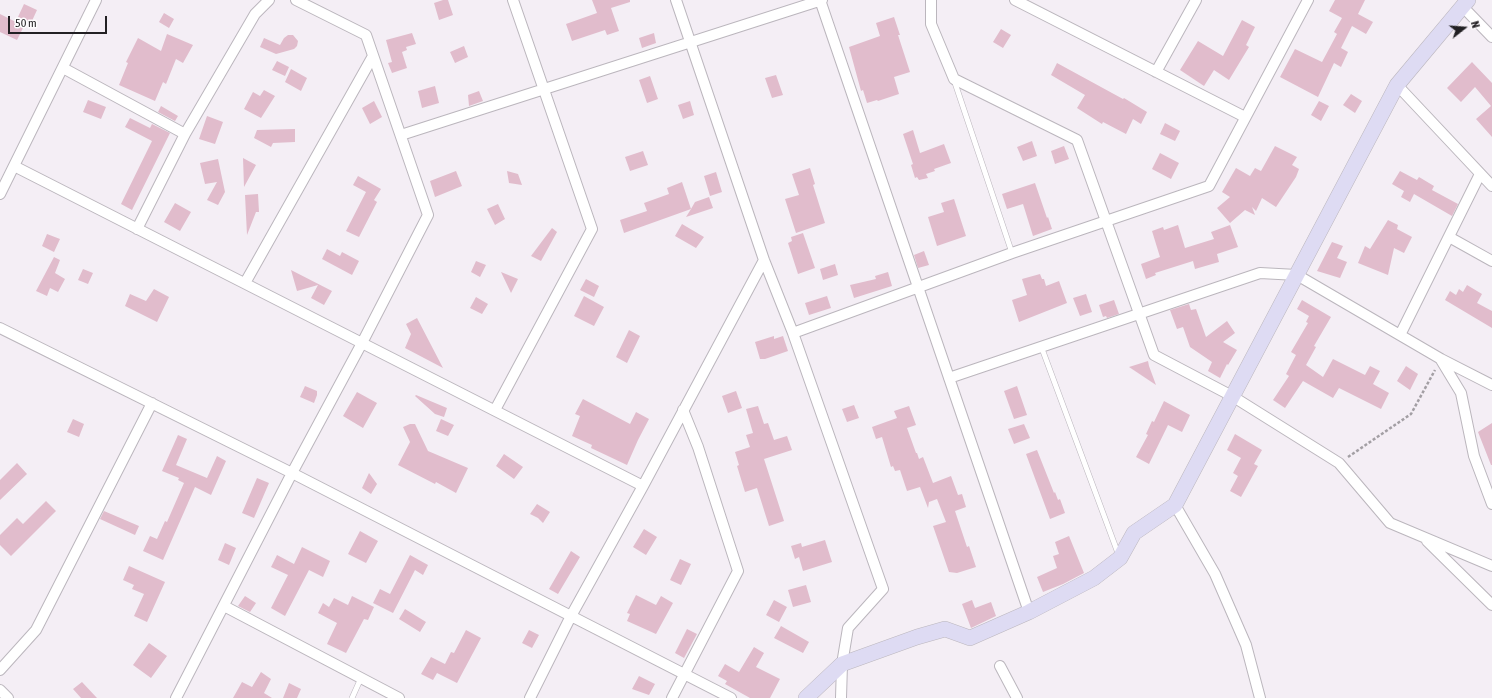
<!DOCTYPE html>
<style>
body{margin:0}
#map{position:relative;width:1492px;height:698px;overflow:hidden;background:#f4eef5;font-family:"Asap Condensed",sans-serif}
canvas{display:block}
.north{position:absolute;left:1444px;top:8px;width:40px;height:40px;-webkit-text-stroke:3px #fefdfe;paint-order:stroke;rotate:73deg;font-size:11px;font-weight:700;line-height:16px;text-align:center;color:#222023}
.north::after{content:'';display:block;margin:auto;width:14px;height:18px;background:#222023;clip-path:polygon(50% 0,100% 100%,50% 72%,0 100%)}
.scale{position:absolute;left:8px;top:16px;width:99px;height:18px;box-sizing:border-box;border:2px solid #222023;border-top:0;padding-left:5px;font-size:12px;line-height:14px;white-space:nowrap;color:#222023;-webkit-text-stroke:3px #fefdfe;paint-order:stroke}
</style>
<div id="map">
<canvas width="1492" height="698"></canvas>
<div class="north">N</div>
<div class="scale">50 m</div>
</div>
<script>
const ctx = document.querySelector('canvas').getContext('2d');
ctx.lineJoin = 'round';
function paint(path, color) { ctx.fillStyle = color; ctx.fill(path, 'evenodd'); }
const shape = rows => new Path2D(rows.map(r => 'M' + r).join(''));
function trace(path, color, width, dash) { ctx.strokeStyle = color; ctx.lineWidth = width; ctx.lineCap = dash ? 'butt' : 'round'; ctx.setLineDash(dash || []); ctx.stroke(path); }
const building = shape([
 [443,0,448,0,453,15,439,20,434,3],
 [592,0,630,0,630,2,611,8,619,31,607,35,605,30,572,41,566,24,597,13],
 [1335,0,1365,0,1358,14,1373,22,1366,34,1352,26,1341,48,1348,52,1341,67,1334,63,1318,97,1280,77,1295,49,1322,62,1337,34,1334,32,1342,18,1329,11],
 [24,4,37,10,31,23,18,17],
 [164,13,174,19,169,28,159,22],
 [0,14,24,26,17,40,0,32],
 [894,17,900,35,898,35,910,72,894,77,899,94,878,101,877,100,867,103,863,90,861,91,849,47,880,36,876,23],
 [1242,20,1255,27,1246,45,1249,47,1229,80,1214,70,1204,86,1180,70,1198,41,1223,56],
 [1001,29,1011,35,1003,48,993,42],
 [412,33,416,44,406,47,407,50,402,52,407,68,392,73,388,63,392,62,386,40],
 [654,33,656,43,642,48,639,38],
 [167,34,193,45,183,63,176,59,166,84,163,82,155,101,119,85,128,63,126,62,138,38,161,51],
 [288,35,293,35,298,41,297,46,294,49,276,54,260,47,264,38,280,45,284,38],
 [464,46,468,57,455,63,450,52],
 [277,61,289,67,285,76,272,70],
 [1472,62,1492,83,1492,137,1476,119,1491,106,1475,87,1461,102,1447,88],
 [1057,63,1123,99,1124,98,1147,112,1141,124,1133,119,1126,134,1103,122,1102,124,1077,108,1085,95,1051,75],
 [291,69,307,78,301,91,285,82],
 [776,75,783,95,772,98,765,78],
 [650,76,658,99,647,103,639,80],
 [435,86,439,103,422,108,418,91],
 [264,90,275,96,261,118,244,109,253,92,260,96],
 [479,91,483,101,469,106,468,95],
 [1351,94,1362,101,1355,113,1343,105],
 [88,100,106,107,101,119,83,112],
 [374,101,382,117,370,124,362,108],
 [690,101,694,115,683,119,678,105],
 [1319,101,1329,106,1321,121,1311,115],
 [161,106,178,116,175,121,158,112],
 [207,116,223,122,215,144,199,139],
 [130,118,150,128,152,124,170,133,132,210,121,204,152,141,125,127],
 [1165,123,1180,131,1175,141,1160,134],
 [295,129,295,142,273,143,271,147,254,138,257,130],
 [913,130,920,153,944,144,951,163,934,169,935,171,926,174,928,178,919,180,917,177,915,178,911,165,913,164,903,134],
 [1032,141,1037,156,1023,161,1017,147],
 [1064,146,1069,159,1055,164,1051,151],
 [1275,146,1297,157,1292,165,1299,169,1296,177,1276,207,1262,198,1256,211,1252,207,1255,215,1245,210,1230,223,1217,208,1230,197,1222,192,1236,168,1250,176,1255,168,1261,171],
 [643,151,648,165,630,171,625,157],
 [1160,153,1179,163,1171,179,1152,169],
 [243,158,256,165,244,187],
 [218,159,225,192,218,205,207,200,217,182,205,184,200,163],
 [810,168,815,184,813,185,825,223,796,233,785,199,799,195,792,174],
 [456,171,462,186,435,197,430,181],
 [507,171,518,174,522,185,509,183],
 [1400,171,1417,180,1419,177,1434,186,1432,190,1458,204,1452,216,1414,194,1410,202,1401,197,1404,191,1392,184],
 [716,172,722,192,710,196,704,176],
 [358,176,381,189,374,200,377,202,359,237,346,231,366,192,353,185],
 [682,182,691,209,695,202,709,197,713,208,686,217,691,209,624,233,620,220,647,211,644,203,669,194,667,188],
 [1035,183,1047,218,1048,217,1052,229,1033,236,1023,204,1007,209,1002,194],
 [258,194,259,212,256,212,247,235,245,195],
 [954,199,966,236,937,246,928,217,944,212,941,203],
 [175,203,191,212,180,231,164,222],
 [498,204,505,219,495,225,487,209],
 [1388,220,1398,225,1397,229,1412,237,1404,253,1394,248,1388,275,1358,263,1365,246,1370,249],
 [682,224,704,237,696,248,675,236],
 [1178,225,1185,248,1214,239,1211,232,1230,225,1238,247,1217,254,1219,262,1195,269,1193,261,1155,273,1156,275,1146,279,1141,264,1160,257,1152,231,1163,227,1164,230],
 [552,228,557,232,541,261,531,256],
 [803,233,815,268,798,274,788,243,792,241,791,237],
 [47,234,60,239,54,252,42,246],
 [1332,242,1343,246,1337,258,1347,262,1340,278,1317,271],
 [327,249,340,256,342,252,359,261,352,275,322,259],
 [924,251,929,265,918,268,914,255],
 [54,257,60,260,55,273,65,279,58,292,50,288,47,296,36,291],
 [476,261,486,265,480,277,471,272],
 [835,264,838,275,823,280,820,269],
 [83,269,93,273,88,284,78,280],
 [291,270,332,291,324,305,311,298,318,285,297,291],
 [501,272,518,279,511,293],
 [888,272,892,286,854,298,850,285,876,279,875,276],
 [1040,274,1042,279,1044,279,1046,286,1059,281,1067,303,1019,322,1012,300,1027,295,1022,279],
 [586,279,599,286,594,297,580,290],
 [1467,285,1482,294,1477,303,1492,311,1492,328,1445,300,1450,291,1456,295,1459,289,1463,292],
 [154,289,169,297,157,322,125,306,130,294,146,301],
 [1086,294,1092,312,1080,316,1073,298],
 [584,296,604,307,594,326,574,316],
 [827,296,831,308,809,315,805,303],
 [476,297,488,304,482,314,470,308],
 [1114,300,1119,314,1107,318,1106,316,1103,317,1099,305],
 [1302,300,1331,317,1314,346,1316,347,1306,365,1323,377,1333,359,1365,375,1370,366,1380,371,1373,384,1389,393,1381,409,1339,388,1333,398,1303,381,1285,408,1273,400,1289,376,1286,374,1296,355,1291,352,1308,323,1306,322,1309,316,1297,309],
 [1189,304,1191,310,1196,309,1206,337,1227,321,1235,333,1223,342,1237,350,1228,365,1227,364,1220,378,1208,371,1212,362,1190,347,1183,327,1177,329,1170,310],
 [417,318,443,368,405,348,411,334,406,324],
 [629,330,640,336,627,363,616,357],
 [774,336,774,339,783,336,788,351,765,359,760,359,755,342],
 [1148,361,1149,366,1156,385,1129,367],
 [1406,366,1418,374,1410,390,1397,381],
 [305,386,317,391,317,395,314,403,300,397],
 [1017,386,1027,415,1014,419,1004,391],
 [736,391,742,408,728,413,722,396],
 [357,392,377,403,363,428,343,416],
 [416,395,447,408,444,417,435,414,415,396],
 [583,399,630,424,636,412,649,419,638,440,627,465,591,448,592,445,572,436,580,416,575,414],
 [1164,401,1190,415,1182,432,1168,425,1149,464,1136,457,1148,435,1146,434,1152,421,1154,422],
 [854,405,859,418,847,422,842,409],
 [758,406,764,424,768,423,774,440,787,436,792,450,764,459,784,521,769,526,757,488,745,492,737,466,739,465,735,452,750,447,746,435,753,433,746,409],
 [909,406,916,425,907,428,916,453,917,453,919,459,923,457,933,483,951,476,958,495,962,494,966,507,955,511,967,547,969,546,976,567,957,573,949,572,933,526,946,522,937,499,929,502,928,508,920,487,907,491,900,470,895,471,893,466,891,467,882,437,876,439,872,427,897,418,894,411],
 [73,419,84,424,79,437,67,432],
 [441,419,454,425,448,436,436,431],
 [1492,423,1492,465,1491,465,1478,432],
 [410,424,415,424,428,451,468,468,456,493,436,482,435,484,398,465,410,442,403,427],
 [1024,424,1030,438,1014,444,1008,429],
 [1235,434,1262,450,1254,464,1258,466,1241,497,1230,491,1238,476,1233,473,1241,458,1227,450],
 [178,435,187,439,176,465,207,478,217,456,226,461,211,495,195,487,163,560,143,551,150,536,157,539,165,521,167,522,184,483,178,480,179,478,162,471],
 [1037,450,1054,493,1055,492,1058,500,1060,499,1065,513,1050,519,1026,454],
 [504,454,523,467,514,479,496,466],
 [17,463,27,474,0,500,0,480],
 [369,473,377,484,371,494,362,488],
 [257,478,269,483,254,518,242,513],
 [46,501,56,511,11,556,0,545,0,535,17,518,23,524],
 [537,504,550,512,543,523,538,518,530,514],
 [104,511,139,526,135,535,100,519],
 [644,529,657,537,646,555,633,547],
 [360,531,378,541,366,563,348,554],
 [1069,536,1084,573,1063,584,1043,592,1037,577,1057,568,1053,556,1059,554,1055,542],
 [825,540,832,562,803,571,799,557,795,559,791,546,801,543,802,547],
 [225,543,236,548,229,565,218,560],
 [302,547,330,561,323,577,309,570,285,616,271,608,288,575,271,567,277,555,294,564],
 [571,551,580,557,558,594,549,589],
 [410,555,428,565,423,575,415,570,393,613,373,603,380,589,390,594],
 [680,559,691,564,681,585,670,580],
 [129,566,165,582,147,622,134,616,144,594,132,589,134,585,123,580],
 [806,585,811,602,793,607,788,590],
 [636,595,656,605,661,596,673,603,656,634,627,621,630,614,627,613],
 [245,596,256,603,250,612,238,606],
 [352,596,374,607,368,620,364,619,346,653,327,644,337,623,318,613,323,603,329,607,334,598,348,605],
 [774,600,787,607,779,622,766,615],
 [972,600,975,608,991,602,996,616,971,628,962,604],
 [405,609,426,622,420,632,399,619],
 [781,626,809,642,803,653,774,638],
 [687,629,697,634,684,658,675,653],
 [466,630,481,638,457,683,437,673,433,680,421,674,431,657,445,664,451,652,454,653],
 [529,630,539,635,532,648,522,643],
 [149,643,167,656,151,678,133,665],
 [754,647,764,653,756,667,780,679,770,698,750,698,725,684,727,681,718,676,725,664,739,672],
 [261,672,271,679,264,693,272,698,233,698,242,682,252,687],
 [639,676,655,684,649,695,632,689],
 [82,682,97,698,81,698,73,689],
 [289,683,301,689,297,698,283,698]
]);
const path = shape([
 [1348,457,1411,414,1435,370]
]);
const lane = shape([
 [954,80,1012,253],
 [1041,346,1119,556],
 [352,698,361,678]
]);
const street = shape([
 [676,0,764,260,793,333,883,589,848,628,842,664,841,698],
 [820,0,1029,612],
 [931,0,931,24,954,79,1077,140,1154,355,1232,396,1339,463,1390,523,1492,566],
 [1015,0,1245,117],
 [1463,7,1492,37],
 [63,68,185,134],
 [1156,72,1196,0],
 [1397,85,1492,186],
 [401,135,822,0],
 [14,166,643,486],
 [0,194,96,0],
 [137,229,185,134,255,14,269,0],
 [1449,237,1492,261],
 [245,283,373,56],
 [0,328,292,473,731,698],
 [793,333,1012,253,1209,186,1308,0],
 [1400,335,1480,174],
 [1441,360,1461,393,1474,456,1492,504],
 [949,378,1260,273,1297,275,1441,359,1492,385],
 [495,410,592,229,513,0],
 [1175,505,1215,574,1246,645,1260,698],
 [1427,541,1492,605],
 [224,606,399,698],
 [1000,666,1017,698],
 [0,670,36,630,152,403],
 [0,690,8,698],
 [176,698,292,473,362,343,428,215,366,35,296,0],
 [530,698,571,616,643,486,764,260],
 [672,698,738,571,698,447,683,410]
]);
const secondary = shape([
 [806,698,842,664,917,637,945,629,970,638,1029,612,1094,578,1120,558,1134,533,1175,505,1397,85,1468,0]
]);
paint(building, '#e1bccc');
trace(lane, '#bbb6bd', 6);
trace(street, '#bbb6bd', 12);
trace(secondary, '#bbb6bd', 16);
trace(path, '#a39fa4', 2.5, [3, 2]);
trace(lane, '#fff', 5);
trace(street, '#fff', 10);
trace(secondary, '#dedbf3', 15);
</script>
